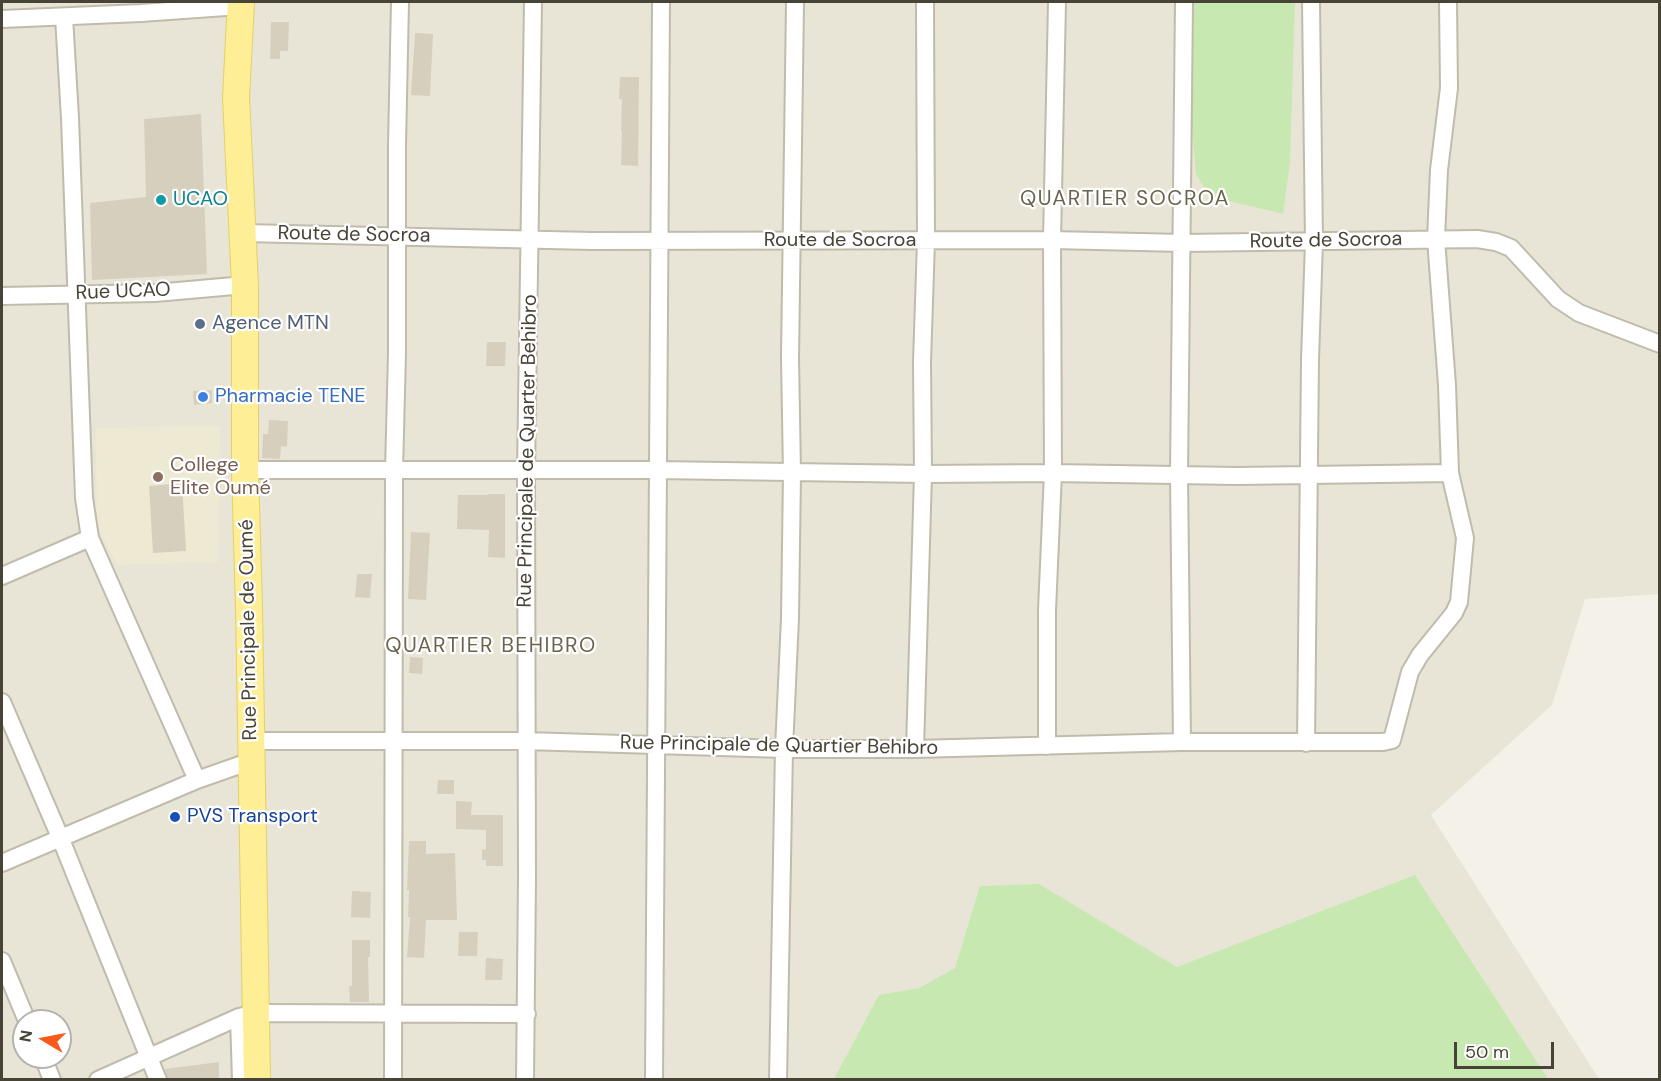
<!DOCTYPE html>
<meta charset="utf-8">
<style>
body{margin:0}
#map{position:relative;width:1661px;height:1081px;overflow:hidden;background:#f4f2e8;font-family:"DM Sans",sans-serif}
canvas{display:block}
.frame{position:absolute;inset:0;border:3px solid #484337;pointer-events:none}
.north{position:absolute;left:12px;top:1009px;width:60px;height:60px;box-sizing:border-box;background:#fff;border:2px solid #b6b4af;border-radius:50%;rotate:280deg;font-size:16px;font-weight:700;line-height:24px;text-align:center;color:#484337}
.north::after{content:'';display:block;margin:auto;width:21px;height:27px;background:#f95a1a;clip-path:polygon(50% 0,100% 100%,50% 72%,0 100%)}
.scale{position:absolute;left:1454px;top:1042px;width:100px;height:27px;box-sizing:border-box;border:3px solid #484337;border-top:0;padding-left:8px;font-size:18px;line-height:21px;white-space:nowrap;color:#484337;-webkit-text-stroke:4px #fff;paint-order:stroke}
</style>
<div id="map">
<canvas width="1661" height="1081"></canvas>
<div class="frame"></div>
<div class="north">N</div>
<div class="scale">50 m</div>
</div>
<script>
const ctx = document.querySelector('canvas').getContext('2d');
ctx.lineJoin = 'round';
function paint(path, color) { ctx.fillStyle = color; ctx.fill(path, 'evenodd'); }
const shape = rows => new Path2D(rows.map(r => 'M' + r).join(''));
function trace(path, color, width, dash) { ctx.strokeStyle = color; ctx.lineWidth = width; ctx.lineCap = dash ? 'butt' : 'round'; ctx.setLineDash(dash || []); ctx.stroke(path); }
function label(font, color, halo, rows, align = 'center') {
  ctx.font = font + ' "DM Sans",sans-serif'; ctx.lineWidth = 4.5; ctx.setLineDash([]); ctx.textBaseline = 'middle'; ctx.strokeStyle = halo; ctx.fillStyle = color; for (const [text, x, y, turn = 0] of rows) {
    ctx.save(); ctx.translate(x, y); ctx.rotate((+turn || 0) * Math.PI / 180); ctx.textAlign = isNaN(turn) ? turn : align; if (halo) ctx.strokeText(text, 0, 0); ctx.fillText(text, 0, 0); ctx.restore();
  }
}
const residential = shape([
 [2,2,1659,2,1659,594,1585,599,1552,705,1431,815,1599,1079,2,1080],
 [24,1021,60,1021,60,1057,24,1057]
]);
const education = shape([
 [220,426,218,562,117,565,97,525,96,428]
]);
const green = shape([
 [1192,2,1295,2,1290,162,1283,214,1209,196,1196,174,1189,90],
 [1415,875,1548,1079,834,1079,879,995,919,988,955,968,980,886,1039,884,1177,967]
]);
const building = shape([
 [271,22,289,22,288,51,280,51,280,59,270,59],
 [415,33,433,34,430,96,411,95],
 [620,77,639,77,638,166,621,165,622,131,621,131,622,99,619,99],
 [201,114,207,274,92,280,90,203,146,197,144,119],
 [487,342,506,342,505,366,486,366],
 [212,390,212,403,194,405,193,391],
 [269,420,288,421,287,447,281,446,280,459,262,458,263,434,268,434],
 [182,483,186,551,153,553,149,486],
 [488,494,505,494,505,558,488,557,489,530,457,529,458,495,488,495],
 [411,532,430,533,426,600,408,599],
 [357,574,372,574,370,598,355,597],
 [410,657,423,658,422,674,409,673],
 [438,780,454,780,454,794,437,794],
 [456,801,472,802,471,815,503,815,503,866,486,866,486,860,482,860,482,850,486,849,486,830,456,829],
 [409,841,426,841,426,854,455,853,457,920,426,920,424,958,407,957,410,917,408,917,409,890,407,890],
 [352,891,371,892,370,918,351,917],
 [459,932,478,932,477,956,458,956],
 [352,940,370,940,370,957,368,957,369,1002,350,1002,349,986,352,986],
 [486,958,503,959,502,980,485,980],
 [219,1062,219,1080,168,1080,165,1069]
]);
const street = shape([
 [64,17,70,118,84,498,90,538,197,780],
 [2,19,141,13,240,6],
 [244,233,592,241,1052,240,1183,243,1477,239,1496,242,1511,248,1558,299,1579,313,1660,344],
 [2,296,155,293,245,285],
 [245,470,658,470,923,474,1053,473,1052,240,1057,2],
 [2,576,90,538],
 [2,702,60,837,158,1080],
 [252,741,526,741,784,749,915,749,1182,742,1383,742,1392,740,1410,672,1420,655,1454,613,1459,602,1465,538,1450,473,1447,385,1436,239,1439,170,1449,88,1448,2],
 [1182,742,1179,474,1184,2],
 [1306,743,1310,360,1314,242,1311,2],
 [1047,746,1047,610,1053,473,1237,476,1450,473],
 [915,749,923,474,922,362,926,241,925,2],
 [2,863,197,780,251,761],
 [2,961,27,1021],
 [239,1017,241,1080],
 [43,1057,52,1080],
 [98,1080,239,1017,257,1013,527,1014],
 [393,1080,394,471,397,353,397,145,400,2],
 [525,1080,527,878,526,472,533,2],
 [654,1080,661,2],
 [778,1080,784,749,790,618,792,473,790,358,795,2]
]);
const primary = shape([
 [241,2,236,97,245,285,245,470,249,608,257,1080]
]);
const markers = [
 [161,200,6,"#0f9aa8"],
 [200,324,6,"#5c6f8a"],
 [203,397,6,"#3f7fe0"],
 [158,477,6,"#8d6e63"],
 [175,817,6,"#1a4fb4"]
];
const cultureNames = [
 ["UCAO",173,200]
];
const streetNames = [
 ["Route de Socroa",354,235,1],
 ["Route de Socroa",840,241],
 ["Route de Socroa",1326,241,-1],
 ["Rue UCAO",123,292,-2],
 ["Rue Principale de Quarter Behibro",528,451,-89],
 ["Rue Principale de Oumé",249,630,-91],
 ["Rue Principale de Quartier Behibro",779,746,1]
];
const serviceNames = [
 ["Agence MTN",212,324]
];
const shopNames = [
 ["Pharmacie TENE",215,397]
];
const educationNames = [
 ["College",170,466],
 ["Elite Oumé",170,489]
];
const transitNames = [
 ["PVS Transport",187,817]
];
const neighbourhoodNames = [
 ["QUARTIER SOCROA",1125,199],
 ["QUARTIER BEHIBRO",491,646]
];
paint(residential, '#e8e5d6');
paint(education, '#ede9d2');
paint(green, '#c8e8b1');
paint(building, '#d6cfbe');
trace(street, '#c0bbab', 20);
trace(primary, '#e4cf67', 28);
trace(street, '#fff', 16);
trace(primary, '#feef97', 26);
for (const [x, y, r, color] of markers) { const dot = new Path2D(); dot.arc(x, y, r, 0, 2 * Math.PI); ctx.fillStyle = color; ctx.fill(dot); trace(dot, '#fff', 2); }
label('20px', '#0d838f', '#fff', cultureNames, 'left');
label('20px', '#484337', '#fff', streetNames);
label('20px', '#4e5e75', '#fff', serviceNames, 'left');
label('20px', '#366cbe', '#fff', shopNames, 'left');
label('20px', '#785e54', '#fff', educationNames, 'left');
label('20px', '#164399', '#fff', transitNames, 'left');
ctx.letterSpacing = '1.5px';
label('21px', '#6a634e', '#fff', neighbourhoodNames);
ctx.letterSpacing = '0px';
</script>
